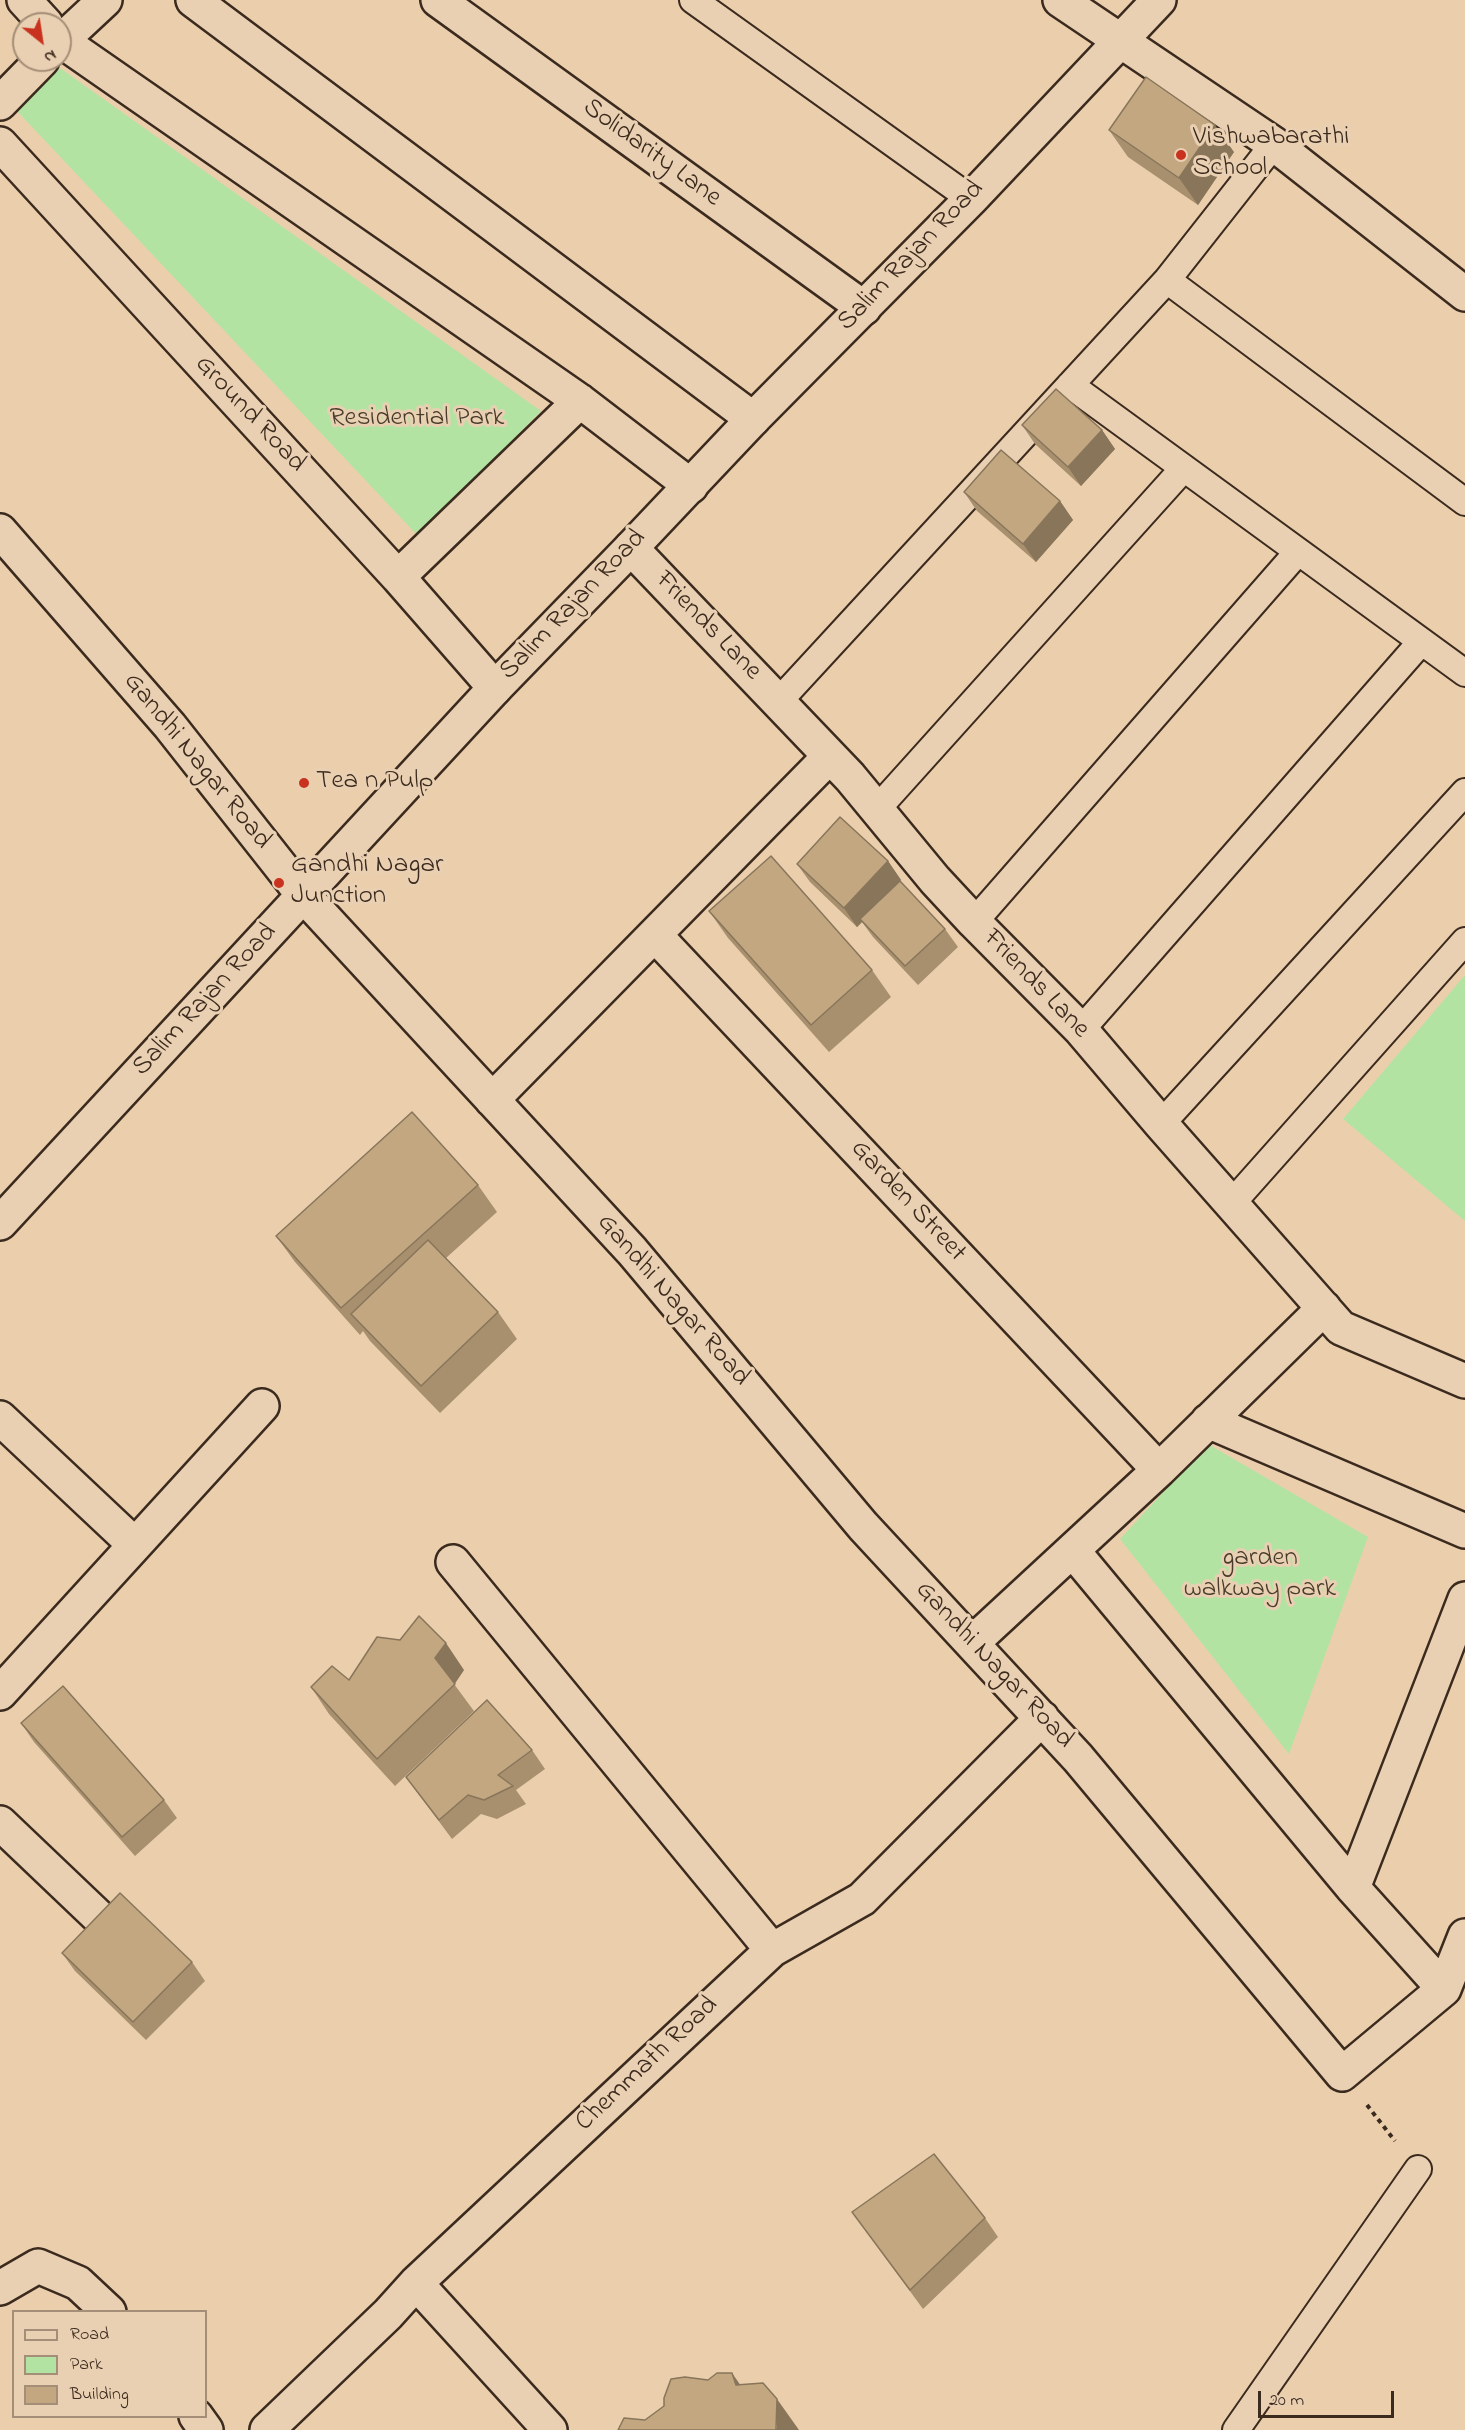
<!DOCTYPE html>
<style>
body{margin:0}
#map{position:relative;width:1465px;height:2430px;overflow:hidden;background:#ebcfad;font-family:"Indie Flower",sans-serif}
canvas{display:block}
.legend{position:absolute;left:12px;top:2310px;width:195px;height:108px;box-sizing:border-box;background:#ead0b2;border:2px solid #a48e77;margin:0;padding:8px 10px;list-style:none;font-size:18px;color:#3b2a1e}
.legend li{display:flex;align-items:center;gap:12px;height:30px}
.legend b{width:30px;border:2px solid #a48e77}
.north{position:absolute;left:12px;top:12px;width:60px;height:60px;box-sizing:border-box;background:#ead0b2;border:2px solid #a48e77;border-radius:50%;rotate:150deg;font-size:16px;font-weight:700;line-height:24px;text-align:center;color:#3b2a1e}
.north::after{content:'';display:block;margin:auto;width:21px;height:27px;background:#c8321e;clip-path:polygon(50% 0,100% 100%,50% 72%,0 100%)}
.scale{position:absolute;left:1258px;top:2391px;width:136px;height:27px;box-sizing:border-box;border:3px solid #3b2a1e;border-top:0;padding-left:8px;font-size:18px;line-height:21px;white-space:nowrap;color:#3b2a1e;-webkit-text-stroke:4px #ead0b2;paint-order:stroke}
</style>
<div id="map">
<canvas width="1465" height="2430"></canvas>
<ul class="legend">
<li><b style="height:8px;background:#ead0b2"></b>Road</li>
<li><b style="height:16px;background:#b3e3a3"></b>Park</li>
<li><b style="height:16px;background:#c3a781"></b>Building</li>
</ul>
<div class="north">N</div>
<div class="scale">20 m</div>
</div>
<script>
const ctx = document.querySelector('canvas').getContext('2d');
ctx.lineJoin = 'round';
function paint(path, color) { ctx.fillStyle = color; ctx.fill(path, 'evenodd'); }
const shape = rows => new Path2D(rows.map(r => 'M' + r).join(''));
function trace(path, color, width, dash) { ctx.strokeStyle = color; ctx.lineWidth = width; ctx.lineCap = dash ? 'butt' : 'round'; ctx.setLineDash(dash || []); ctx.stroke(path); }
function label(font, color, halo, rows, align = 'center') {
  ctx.font = font + ' "Indie Flower",sans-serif'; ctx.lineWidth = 6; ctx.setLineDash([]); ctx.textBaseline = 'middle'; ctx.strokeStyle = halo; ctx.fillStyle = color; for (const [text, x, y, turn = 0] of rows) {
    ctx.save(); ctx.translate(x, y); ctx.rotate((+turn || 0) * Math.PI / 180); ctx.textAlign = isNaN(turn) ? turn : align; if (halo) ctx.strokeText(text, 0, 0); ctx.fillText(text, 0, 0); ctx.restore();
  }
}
const green = shape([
 [60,68,541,411,418,536,16,110],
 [1465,975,1465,1221,1343,1119],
 [1208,1444,1368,1537,1289,1754,1120,1539]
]);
const path = shape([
 [1367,2105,1395,2141]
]);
const lane = shape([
 [693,0,971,199],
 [1167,280,1465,502],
 [1070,385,1465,673],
 [778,702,1167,280,1274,144],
 [877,809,1183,469],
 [974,922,1297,553],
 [1081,1030,1421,642],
 [1161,1124,1465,792],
 [1232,1203,1465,941],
 [1236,2430,1418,2169]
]);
const street = shape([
 [24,0,46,24],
 [193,0,753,419],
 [438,0,864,308],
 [1060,0,1274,144,1465,294],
 [60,40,580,401,691,486],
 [60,42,105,0],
 [0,103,42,60],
 [0,144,398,577,495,688],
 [631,548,850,777,935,880,974,922,1081,1030,1161,1124,1341,1328,1465,1381],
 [398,577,580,401],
 [304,896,632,1251,863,1526,1078,1758,1342,2074,1444,1989,1465,1936],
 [655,935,1159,1470],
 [492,1100,830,756],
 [0,1418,135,1545],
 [1208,1421,1465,1531],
 [1073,1551,1353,1888,1444,1989],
 [453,1562,772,1950],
 [972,1643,1159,1470,1324,1308],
 [0,1693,262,1406],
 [0,1823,105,1923],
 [1353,1888,1465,1599],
 [416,2283,550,2430],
 [0,2288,38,2266,78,2283,109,2312],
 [196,2416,206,2430],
 [267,2430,388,2314,416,2283,772,1950,862,1899,1042,1718]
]);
const secondary = shape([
 [0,531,170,726,304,896],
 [0,1223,495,688,631,548,753,419,971,199,1159,0]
]);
const wall = shape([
 [1109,130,1234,152,1198,205,1128,157],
 [1022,425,1102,430,1115,449,1081,486,1035,444],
 [964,492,1060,501,1073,520,1036,562,977,511],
 [888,861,901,880,897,884,945,929,958,947,918,985,873,937,862,922,857,927,810,882,797,864],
 [709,911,872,970,891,997,829,1052,728,938],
 [478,1185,497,1212,446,1258,498,1312,517,1339,440,1413,370,1341,363,1331,360,1335,295,1262,276,1236],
 [464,1670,454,1684,474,1711,395,1786,329,1714,311,1687,349,1680],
 [21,1723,164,1800,177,1818,135,1856,34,1742],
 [532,1750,545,1769,516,1790,526,1804,497,1819,481,1814,452,1839,406,1777],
 [62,1953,192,1962,205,1981,146,2040,75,1971],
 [852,2212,985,2218,998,2237,923,2309]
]);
const shadedWall = shape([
 [1215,125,1234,152,1198,205,1179,178],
 [1102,430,1115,449,1081,486,1068,467],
 [1060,501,1073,520,1036,562,1023,544],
 [888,861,901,880,862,921,860,919,862,922,857,927,844,908],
 [446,1643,464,1670,454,1685,435,1658],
 [732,2373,764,2419,736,2385],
 [777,2399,799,2430,777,2430]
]);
const building = shape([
 [1146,77,1215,125,1179,178,1109,130,1146,77],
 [1056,389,1102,430,1068,467,1022,425,1056,389],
 [1001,450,1060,501,1023,544,964,492,1001,450],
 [840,817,888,861,844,908,797,864,840,817],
 [771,856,872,970,811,1025,709,911,771,856],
 [900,881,945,929,905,966,860,919,900,881],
 [412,1112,478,1185,341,1308,276,1236,412,1112],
 [428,1240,498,1312,421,1386,351,1314,428,1240],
 [419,1616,446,1643,435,1658,455,1684,377,1759,311,1687,332,1666,349,1680,377,1637,400,1640,419,1616],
 [63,1686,164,1800,122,1837,21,1723,63,1686],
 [487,1700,532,1750,498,1775,513,1786,484,1800,468,1795,439,1820,406,1777,487,1700],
 [120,1893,192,1962,133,2022,62,1953,120,1893],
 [934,2154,985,2218,910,2290,852,2212,934,2154],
 [717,2373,732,2373,736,2385,763,2383,777,2399,776,2429,779,2430,618,2430,624,2418,645,2420,664,2406,664,2398,671,2379,685,2377,708,2380,717,2373]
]);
const markers = [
 [1181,155,6,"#c8321e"],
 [304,783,6,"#c8321e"],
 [279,883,6,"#c8321e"]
];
const poiNames = [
 ["Vishwabarathi",1193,139],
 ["School",1193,170],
 ["Tea n Pulp",316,783],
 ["Gandhi Nagar",291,867],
 ["Junction",291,898]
];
const streetNames = [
 ["Solidarity Lane",651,154,36],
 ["Salim Rajan Road",912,257,-46],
 ["Ground Road",249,415,47],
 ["Salim Rajan Road",574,606,-46],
 ["Friends Lane",707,627,46],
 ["Gandhi Nagar Road",196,762,51],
 ["Friends Lane",1035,985,46],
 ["Salim Rajan Road",206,1001,-47],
 ["Garden Street",907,1202,47],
 ["Gandhi Nagar Road",672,1301,49],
 ["Gandhi Nagar Road",993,1666,47],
 ["Chemmath Road",648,2065,-43]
];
const parkNames = [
 ["Residential Park",417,420],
 ["garden",1260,1560],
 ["walkway park",1260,1591]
];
paint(green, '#b3e3a3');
trace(lane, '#3b2a1e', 30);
trace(street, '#3b2a1e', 38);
trace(secondary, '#3b2a1e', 38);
trace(path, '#3b2a1e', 4, [4.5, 4.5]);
trace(lane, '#ead0b2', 26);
trace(street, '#ead0b2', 33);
trace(secondary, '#ead0b2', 33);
paint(wall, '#a8906f');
paint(shadedWall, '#88755a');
paint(building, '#c3a781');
trace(building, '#88755a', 1.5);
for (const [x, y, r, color] of markers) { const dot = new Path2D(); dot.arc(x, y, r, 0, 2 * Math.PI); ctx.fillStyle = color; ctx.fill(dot); trace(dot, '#ead0b2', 2); }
label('27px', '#3b2a1e', '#ead0b2', poiNames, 'left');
label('27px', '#3b2a1e', '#ead0b2', streetNames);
label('27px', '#473c2b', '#ead0b2', parkNames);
</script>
